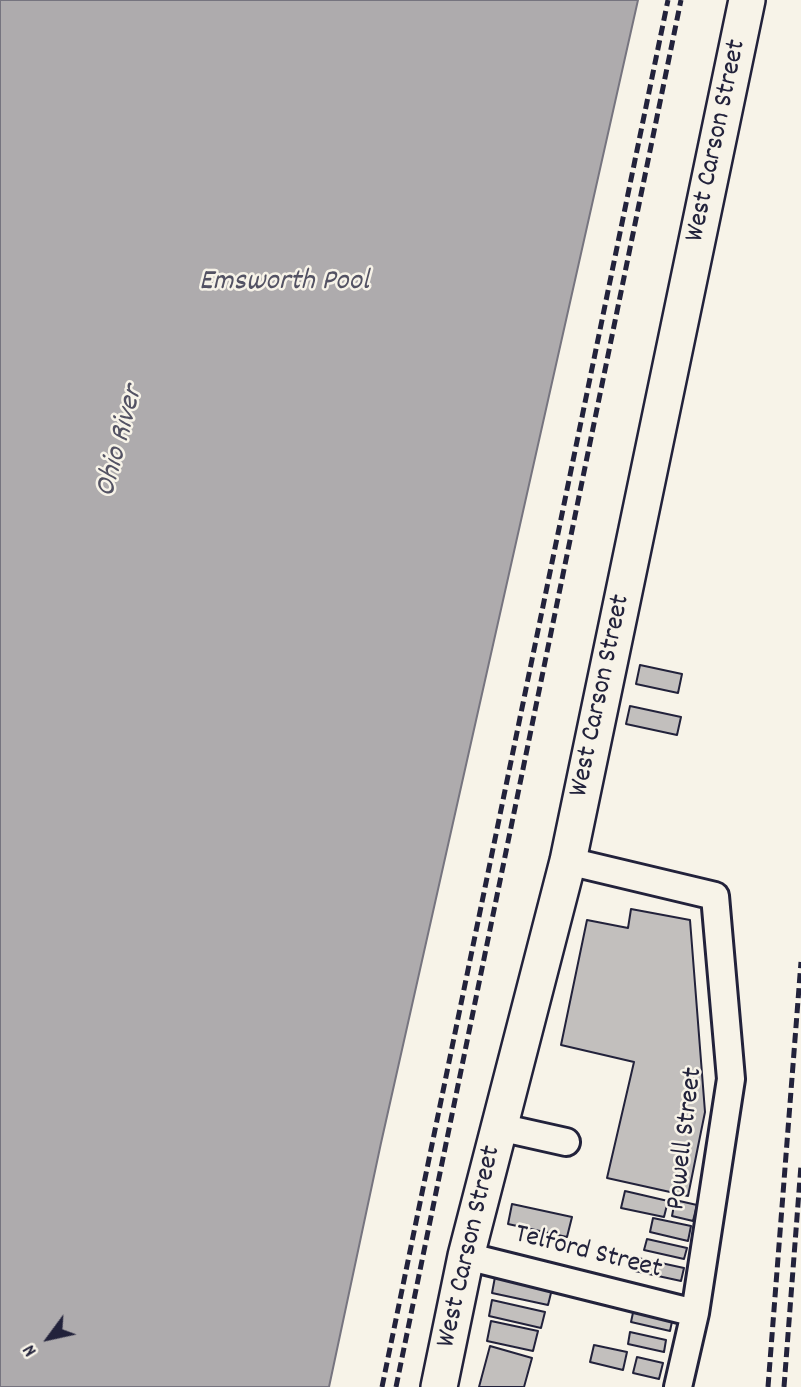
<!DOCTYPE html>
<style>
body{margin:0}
#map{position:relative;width:801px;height:1387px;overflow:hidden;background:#f7f3e8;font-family:Dekko,sans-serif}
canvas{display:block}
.north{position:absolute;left:14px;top:1303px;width:70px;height:70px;-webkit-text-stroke:5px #f7f3e8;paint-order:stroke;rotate:237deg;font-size:19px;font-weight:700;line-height:28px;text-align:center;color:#22223b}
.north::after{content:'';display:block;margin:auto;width:24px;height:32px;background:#22223b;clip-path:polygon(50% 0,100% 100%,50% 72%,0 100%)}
</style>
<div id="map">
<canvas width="801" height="1387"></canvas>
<div class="north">N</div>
</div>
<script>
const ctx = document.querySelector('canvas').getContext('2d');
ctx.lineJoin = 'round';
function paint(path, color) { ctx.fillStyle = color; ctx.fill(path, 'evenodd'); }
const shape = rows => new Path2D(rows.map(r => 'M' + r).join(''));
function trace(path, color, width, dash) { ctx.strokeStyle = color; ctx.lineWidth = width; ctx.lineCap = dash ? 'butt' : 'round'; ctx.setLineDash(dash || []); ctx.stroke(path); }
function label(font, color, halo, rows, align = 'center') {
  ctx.font = font + ' Dekko,sans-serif'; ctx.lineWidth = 5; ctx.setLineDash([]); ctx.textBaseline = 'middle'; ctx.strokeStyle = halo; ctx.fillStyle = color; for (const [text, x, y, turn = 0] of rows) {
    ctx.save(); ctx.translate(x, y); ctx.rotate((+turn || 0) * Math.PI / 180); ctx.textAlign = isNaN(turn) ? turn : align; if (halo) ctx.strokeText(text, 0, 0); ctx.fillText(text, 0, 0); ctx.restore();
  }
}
const water = shape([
 [0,0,638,0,381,1143,329,1387,0,1387,0,0]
]);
const building = shape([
 [640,665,682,674,678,693,636,684,640,665],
 [630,706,681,717,677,735,626,724,630,706],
 [631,909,690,920,705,1112,688,1196,607,1178,634,1062,561,1045,587,920,628,928,631,909],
 [625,1191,668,1201,664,1217,621,1208,625,1191],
 [675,1200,697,1205,693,1221,672,1216,675,1200],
 [512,1204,572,1217,567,1237,508,1224,512,1204],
 [653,1218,691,1226,688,1241,650,1232,653,1218],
 [647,1239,687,1248,684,1259,644,1250,647,1239],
 [638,1258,684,1268,681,1281,635,1271,638,1258],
 [495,1277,552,1289,548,1305,492,1293,495,1277],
 [492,1300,545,1312,541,1328,489,1316,492,1300],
 [634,1308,673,1317,670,1331,631,1322,634,1308],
 [491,1321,538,1331,533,1351,487,1341,491,1321],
 [630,1332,666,1340,664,1352,628,1344,630,1332],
 [594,1345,627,1352,623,1370,590,1362,594,1345],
 [490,1346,532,1358,524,1387,479,1387,490,1346],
 [637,1357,663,1363,659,1379,633,1373,637,1357]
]);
const minor = shape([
 [568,861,715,896,731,1079,695,1313,678,1387],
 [499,1127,566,1142],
 [466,1256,695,1313]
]);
const major = shape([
 [439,1387,466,1256,568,861,747,0]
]);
const rail = shape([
 [382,1387,668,0],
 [396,1387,681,0],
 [768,1387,801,962],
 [784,1387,801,1165]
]);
const streetNames = [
 ["West Carson Street",718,141,-78],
 ["West Carson Street",602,696,-78],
 ["Powell Street",687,1139,-83],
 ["West Carson Street",471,1247,-77],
 ["Telford Street",588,1254,14]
];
const waterNames = [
 ["Emsworth Pool",284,284],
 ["Ohio River",122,442,-75]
];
paint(water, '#aeabad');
trace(water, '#76747f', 2);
paint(building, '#c2bfbd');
trace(building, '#22223b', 2);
trace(minor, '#22223b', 32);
trace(major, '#22223b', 40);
trace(minor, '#f7f3e8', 26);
trace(major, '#f7f3e8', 35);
trace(rail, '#22223b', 5, [10, 5]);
label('28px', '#22223b', '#f7f3e8', streetNames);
label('italic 30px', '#535263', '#f7f3e8', waterNames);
</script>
